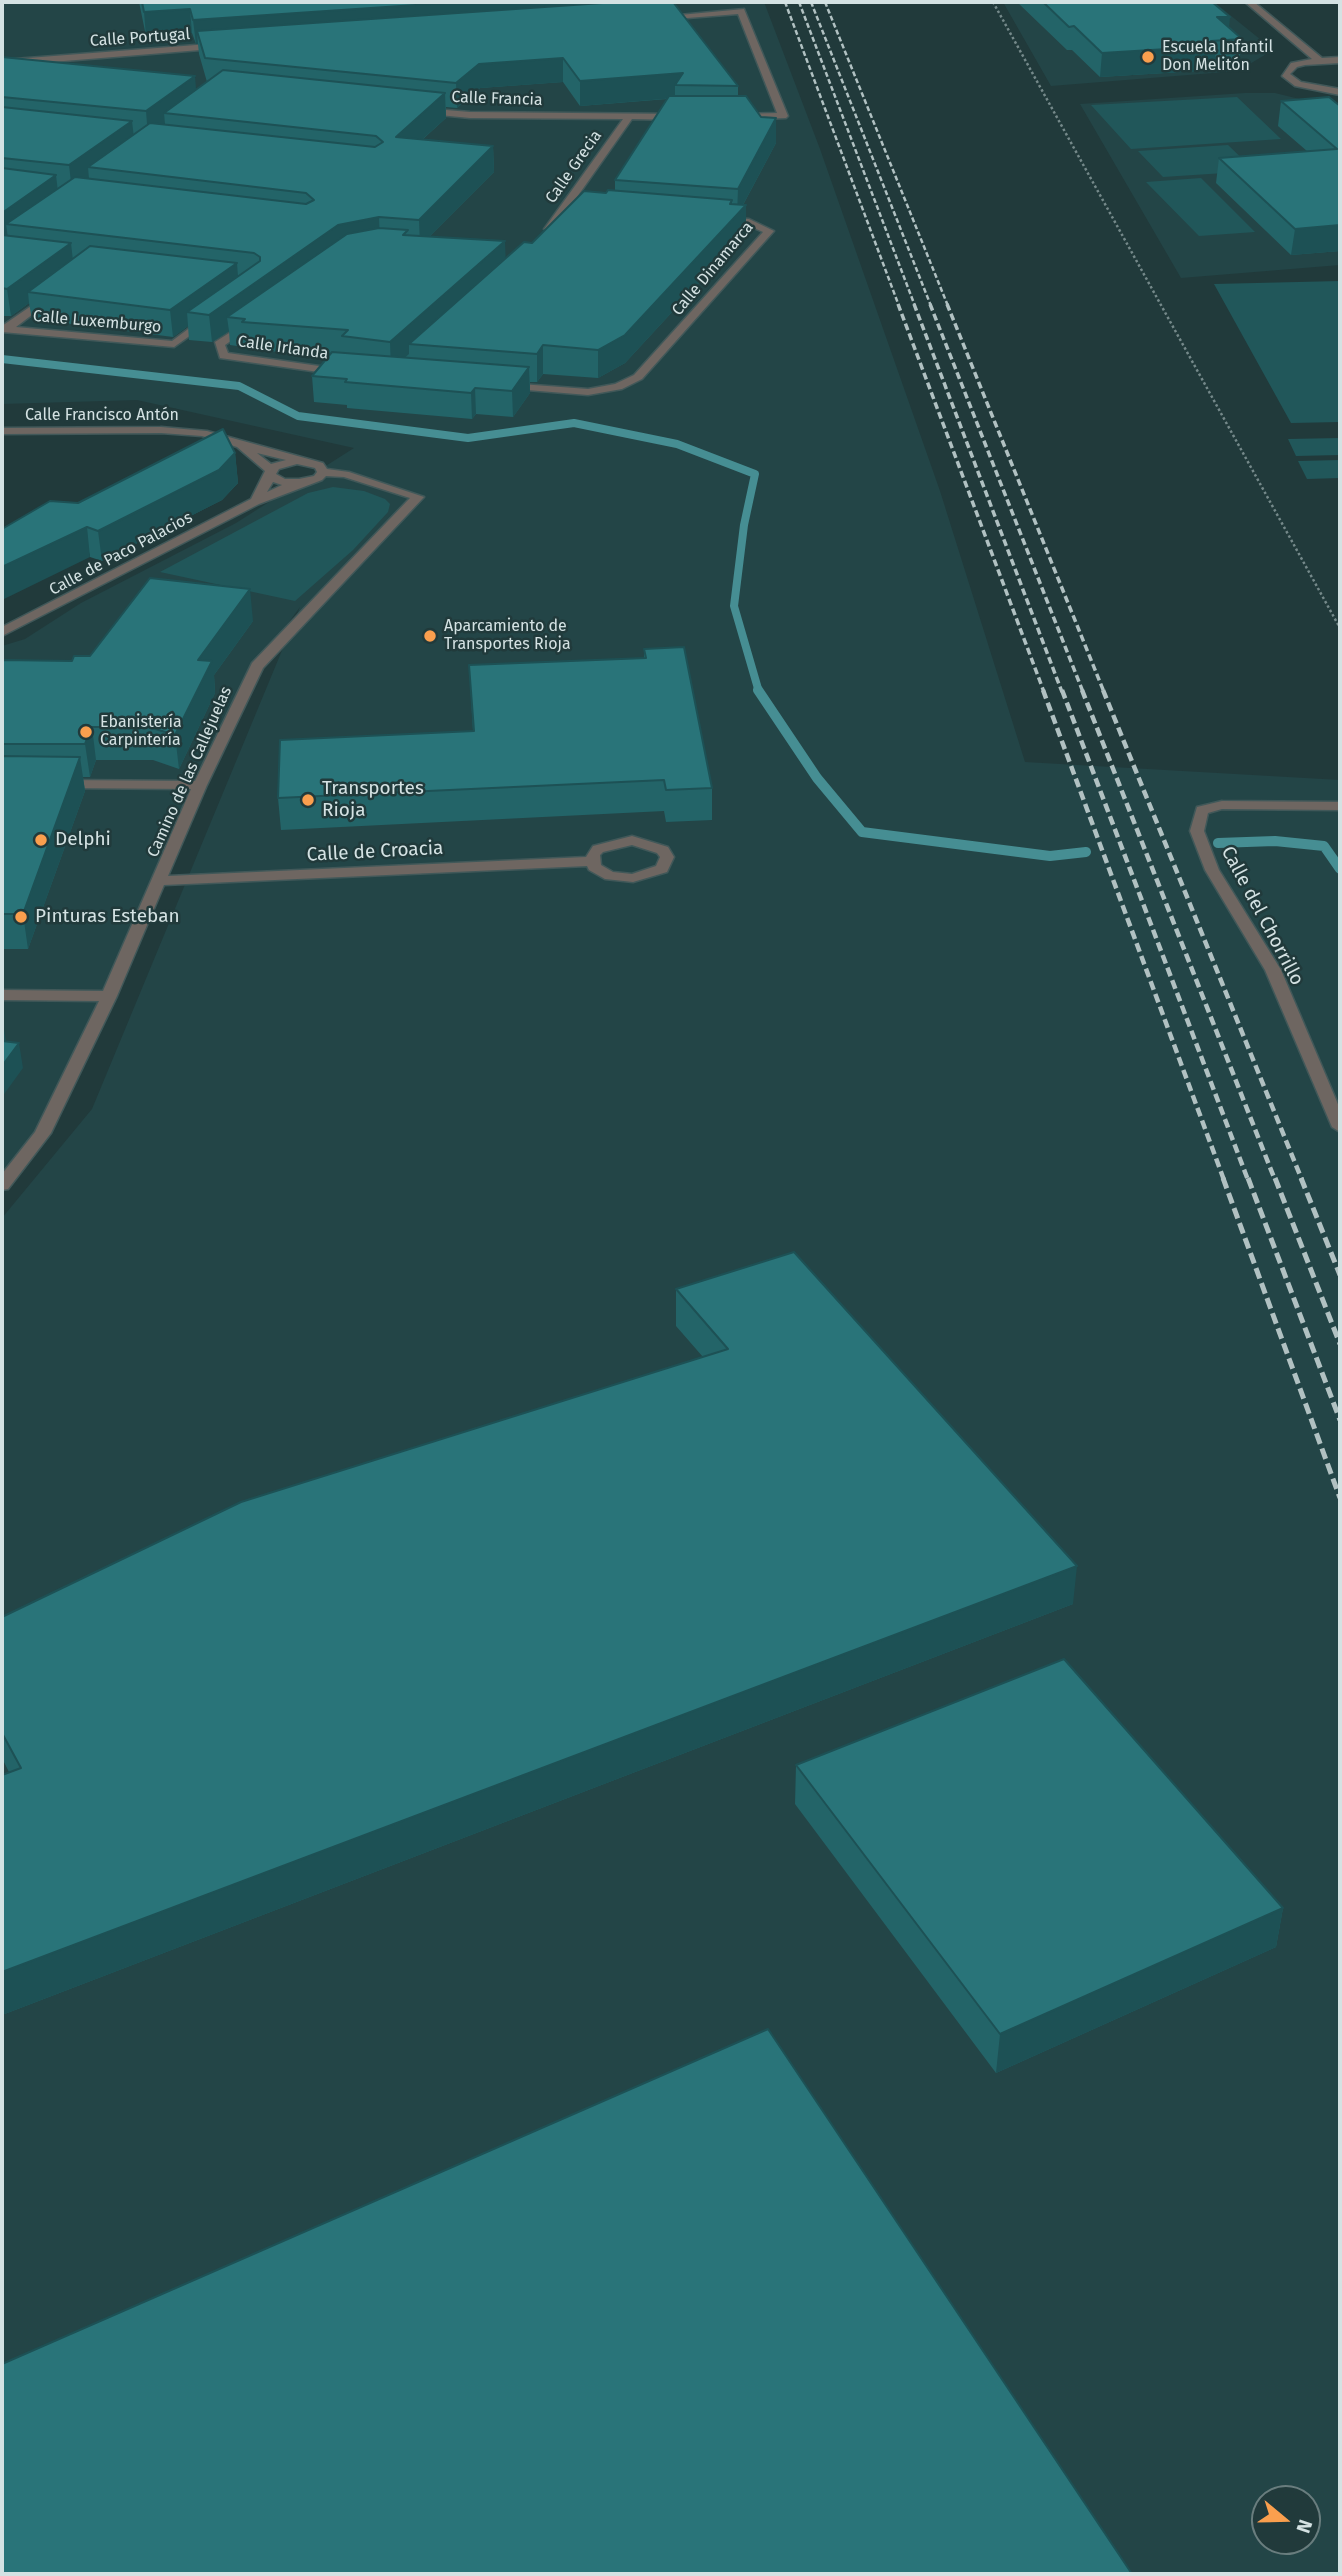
<!DOCTYPE html>
<meta charset="utf-8">
<style>
body{margin:0}
#map{position:relative;width:1342px;height:2576px;overflow:hidden;background:#213a3b;font-family:"Fira Sans",sans-serif}
canvas{display:block}
.frame{position:absolute;inset:0;border:4px solid #d4e2e3;pointer-events:none}
.north{position:absolute;left:1251px;top:2485px;width:70px;height:70px;box-sizing:border-box;background:#213a3b;border:2px solid #697d7e;border-radius:50%;rotate:109deg;font-size:19px;font-weight:700;line-height:28px;text-align:center;color:#d4e2e3}
.north::after{content:'';display:block;margin:auto;width:24px;height:32px;background:#fa9f4e;clip-path:polygon(50% 0,100% 100%,50% 72%,0 100%)}
</style>
<div id="map">
<canvas width="1342" height="2576"></canvas>
<div class="frame"></div>
<div class="north">N</div>
</div>
<script>
const ctx = document.querySelector('canvas').getContext('2d');
ctx.lineJoin = 'round';
function paint(path, color) { ctx.fillStyle = color; ctx.fill(path, 'evenodd'); }
const shape = rows => new Path2D(rows.map(r => 'M' + r).join(''));
function trace(path, color, width, dash) { ctx.strokeStyle = color; ctx.lineWidth = width; ctx.lineCap = dash ? 'butt' : 'round'; ctx.setLineDash(dash || []); ctx.stroke(path); }
function label(font, color, halo, rows, align = 'center') {
  ctx.font = font + ' "Fira Sans",sans-serif'; ctx.lineWidth = 5; ctx.setLineDash([]); ctx.textBaseline = 'middle'; ctx.strokeStyle = halo; ctx.fillStyle = color; for (const [text, x, y, turn = 0] of rows) {
    ctx.save(); ctx.translate(x, y); ctx.rotate((+turn || 0) * Math.PI / 180); ctx.textAlign = isNaN(turn) ? turn : align; if (halo) ctx.strokeText(text, 0, 0); ctx.fillText(text, 0, 0); ctx.restore();
  }
}
const built = shape([
 [2,2,764,2,820,149,940,491,1025,762,1340,780,1340,2574,2,2574,2,1218,92,1109,300,607,257,666,43,1133,2,1185,2,646,25,639,81,603,236,523,354,448,137,400,2,404],
 [1265,2499,1307,2499,1307,2541,1265,2541],
 [1003,2,1214,2,1266,44,1268,53,1238,71,1051,86],
 [1245,93,1275,93,1340,109,1340,265,1181,278,1080,104]
]);
const green = shape([
 [1237,97,1281,139,1131,149,1091,105],
 [1228,145,1255,171,1163,177,1138,151],
 [1201,178,1255,232,1199,236,1146,182],
 [1340,281,1340,422,1291,423,1214,284],
 [1340,438,1340,455,1296,456,1288,439],
 [1340,460,1340,478,1307,479,1298,461],
 [333,487,364,491,385,499,390,504,388,512,353,550,295,601,160,572,308,493]
]);
const streamFar1 = shape([
 [2,359,239,386,298,416,468,438,574,423,677,444,755,474,744,525,734,606,759,692]
]);
const stream = shape([
 [758,690,817,778,862,832,1050,856,1086,852],
 [1218,843,1275,841,1324,846,1340,869]
]);
const path = shape([
 [993,2,1340,628]
]);
const service = shape([
 [744,9,788,116,786,118,737,120,732,117,737,114,777,113,738,14,662,20,658,17,744,9],
 [222,43,225,48,2,66,2,60,222,43],
 [422,108,470,112,678,114,683,117,678,120,632,119,553,231,549,232,544,229,623,119,470,118,419,113,422,108],
 [721,218,749,219,774,231,642,379,622,389,588,395,503,388,503,384,507,383,588,389,615,384,634,375,763,232,747,225,721,222,721,218],
 [50,293,55,296,54,298,16,327,172,341,203,318,212,320,174,347,2,332,2,326,50,293],
 [248,321,252,322,252,326,225,345,228,353,340,369,345,372,340,375,220,358,215,342,248,321]
]);
const minor = shape([
 [1245,2,1254,2,1322,58,1340,57,1340,63,1305,65,1297,67,1290,74,1301,82,1340,89,1340,95,1295,86,1282,76,1291,63,1312,59,1245,2],
 [161,427,207,431,323,463,327,469,349,472,424,497,263,668,207,785,168,876,586,857,593,846,632,836,668,847,674,857,667,872,633,882,605,879,589,870,587,866,164,885,117,996,51,1133,8,1189,2,1190,2,1174,35,1132,99,1001,2,1000,2,990,103,991,191,789,60,788,53,784,60,780,195,781,252,663,410,498,344,477,326,476,322,480,259,504,2,636,2,627,251,499,265,471,237,447,202,436,161,433,2,434,2,428,161,427],
 [257,453,286,460,271,464,257,453],
 [297,464,315,468,317,472,314,476,299,479,285,479,276,474,279,469,297,464],
 [273,482,282,485,267,492,273,482],
 [632,845,657,853,660,857,656,866,632,874,613,872,601,865,600,855,603,852,632,845],
 [1222,801,1340,802,1340,810,1222,809,1208,813,1204,831,1219,870,1281,970,1340,1109,1340,1132,1332,1127,1265,970,1205,870,1190,831,1197,807,1222,801]
]);
const railFar3 = shape([
 [785,2,899,306],
 [799,2,915,306],
 [811,2,931,306],
 [825,2,948,306]
]);
const railFar2 = shape([
 [898,304,1044,692],
 [914,304,1062,692],
 [930,304,1083,692],
 [947,304,1104,692]
]);
const railFar1 = shape([
 [1043,690,1224,1180],
 [1062,690,1248,1180],
 [1082,690,1275,1180],
 [1103,690,1302,1180]
]);
const rail = shape([
 [1223,1178,1340,1498],
 [1248,1178,1340,1420],
 [1275,1178,1340,1344],
 [1301,1178,1340,1275]
]);
const wall = shape([
 [139,2,673,2,738,86,738,96,761,117,776,118,776,143,743,205,746,205,746,232,625,363,598,378,543,374,537,382,530,382,530,393,513,417,476,414,472,419,347,408,347,405,314,402,312,376,329,356,244,349,244,347,230,345,229,331,212,342,189,340,188,326,173,337,32,319,29,303,11,316,2,316,2,57,196,90,207,82,199,54,198,44,196,44,192,33,146,36],
 [563,82,580,106,667,99,615,180,615,190,606,193,532,243,505,259,430,236,494,172,493,146,423,139,446,118,446,107,457,108,480,88],
 [1017,2,1212,2,1229,27,1242,39,1239,63,1214,64,1214,70,1100,77,1072,50,1067,50],
 [1281,101,1340,106,1340,251,1291,255,1216,183,1219,158,1307,151,1278,126],
 [235,453,238,483,222,500,102,561,90,557,78,503],
 [253,621,214,675,215,693,179,769,153,760,96,760,90,777,83,777,85,791,28,949,2,949,2,660,72,661],
 [644,649,712,788,712,820,666,822,664,811,281,830,278,798,473,731,469,665,644,658],
 [676,1289,1073,1604,2,2015,2,1775,9,1772,2,1758,2,1617,703,1357,676,1326],
 [796,1765,1283,1908,1276,1947,996,2073,795,1804]
]);
const shadedWall = shape([
 [460,2,662,2,197,31,198,44,196,44,193,20],
 [190,9,192,33,146,36,144,12],
 [1217,17,1230,17,1228,40],
 [1216,46,1214,70,1100,77,1102,53],
 [563,58,563,82,480,88,457,108,456,83,479,64],
 [683,73,675,85,675,98,580,106,580,81],
 [195,76,197,101,164,113,165,124,148,136,146,111],
 [445,93,446,118,397,162,396,137],
 [776,118,776,143,738,214,746,205,746,232,625,363,598,378,598,350,730,204,732,200,732,221,737,215,738,189],
 [132,121,135,146,88,167,89,179,72,191,69,165],
 [493,146,494,172,420,246,419,220],
 [56,175,59,201,6,224,8,238,2,242,2,213],
 [379,217,380,243,227,317,229,331,212,342,209,315,338,225],
 [1340,225,1340,251,1291,255,1295,229],
 [505,241,506,268,409,344,409,354,391,370,390,342],
 [71,243,74,270,28,292,29,303,11,316,7,289],
 [237,263,239,290,187,312,188,326,173,337,170,310],
 [543,345,543,374,537,382,537,354],
 [529,367,530,393,513,417,512,391],
 [475,388,476,414,472,419,471,393],
 [235,453,238,483,222,500,102,561,98,531],
 [87,527,90,557,2,600,2,567],
 [250,589,253,621,214,675,215,693,179,769,175,735,198,660],
 [92,727,96,760,90,777,85,744],
 [80,757,85,791,28,949,23,914],
 [4,1029,8,1054,19,1043,23,1068,2,1097,2,1038],
 [1077,1566,1073,1604,2,2015,2,1972],
 [1283,1908,1276,1947,996,2073,1000,2034]
]);
const building = shape([
 [142,2,460,2,193,20,190,9,144,12,142,2],
 [617,2,673,2,738,86,675,85,683,73,580,81,563,58,479,64,456,83,205,58,197,31,617,2],
 [1043,2,1212,2,1230,17,1217,17,1242,39,1211,41,1216,46,1102,53,1074,26,1069,27,1043,2],
 [2,57,195,76,146,111,2,97,2,57],
 [223,70,445,93,396,137,493,146,419,220,379,217,338,225,209,315,187,312,260,261,260,257,254,253,6,224,75,177,306,204,314,200,306,193,88,167,150,123,375,147,383,142,376,136,164,113,223,70],
 [669,96,746,96,761,117,776,118,738,189,615,180,669,96],
 [1329,97,1340,106,1340,225,1295,229,1219,158,1337,149,1281,101,1329,97],
 [2,107,132,121,69,165,2,158,2,107],
 [2,168,56,175,2,213,2,168],
 [608,190,732,200,730,204,746,205,625,335,598,350,543,345,537,354,409,344,524,242,532,243,584,191,606,193,608,190],
 [379,228,408,230,403,235,505,241,390,342,342,336,348,330,242,322,245,319,227,317,347,234,379,228],
 [2,235,71,243,7,289,2,288,2,235],
 [90,246,237,263,170,310,28,292,90,246],
 [332,352,529,367,512,391,475,388,471,393,345,382,347,379,312,376,332,352],
 [223,429,235,453,219,470,98,531,87,527,2,567,2,529,50,501,78,503,223,429],
 [150,578,250,589,198,660,212,661,175,735,149,727,92,727,85,744,2,744,2,660,72,661,74,656,90,656,150,578],
 [684,647,712,788,666,790,664,780,278,798,280,740,474,731,469,665,646,658,644,649,684,647],
 [2,756,80,757,23,914,2,914,2,756],
 [2,1041,19,1043,2,1066,2,1041],
 [794,1252,1077,1566,2,1972,2,1775,21,1768,2,1733,2,1617,241,1502,728,1349,676,1289,794,1252],
 [1064,1659,1283,1908,1000,2034,796,1765,1064,1659],
 [768,2029,1132,2574,2,2574,2,2364,768,2029]
]);
const markers = [
 [1148,57,7,"#fa9f4e"],
 [430,636,7,"#fa9f4e"],
 [86,732,7,"#fa9f4e"],
 [308,800,7,"#fa9f4e"],
 [41,840,7,"#fa9f4e"],
 [21,917,7,"#fa9f4e"]
];
const farStreetnames = [
 ["Calle Portugal",140,38,-4],
 ["Calle Francia",497,99,2],
 ["Calle Grecia",574,167,-55],
 ["Calle Dinamarca",713,269,-50],
 ["Calle Luxemburgo",97,322,5],
 ["Calle Irlanda",283,348,8],
 ["Calle Francisco Antón",102,416],
 ["Calle de Paco Palacios",121,554,-28],
 ["Camino de las Callejuelas",190,772,-66]
];
const farPoinames = [
 ["Escuela Infantil",1162,48],
 ["Don Melitón",1162,66],
 ["Aparcamiento de",444,627],
 ["Transportes Rioja",444,645],
 ["Ebanistería",100,723],
 ["Carpintería",100,741]
];
const poiNames = [
 ["Transportes",322,789],
 ["Rioja",322,811],
 ["Delphi",55,840],
 ["Pinturas Esteban",35,917]
];
const streetNames = [
 ["Calle de Croacia",375,852,-3],
 ["Calle del Chorrillo",1262,916,62]
];
paint(built, '#234547');
paint(green, '#21575a');
trace(streamFar1, '#468e93', 8);
trace(stream, '#468e93', 10);
trace(service, '#415859', 3);
trace(minor, '#415859', 3);
trace(path, '#75898a', 2.5, [2.5, 2.5]);
paint(service, '#6e6661');
paint(minor, '#6e6661');
trace(railFar3, '#b1c1c2', 2.5, [5, 2.5]);
trace(railFar2, '#b1c1c2', 3.5, [7, 3.5]);
trace(railFar1, '#b1c1c2', 4.5, [9, 4.5]);
trace(rail, '#b1c1c2', 5, [11, 5]);
paint(wall, '#236468');
paint(shadedWall, '#1d5155');
paint(building, '#297479');
trace(building, '#1d5155', 2);
for (const [x, y, r, color] of markers) { const dot = new Path2D(); dot.arc(x, y, r, 0, 2 * Math.PI); ctx.fillStyle = color; ctx.fill(dot); trace(dot, '#213a3b', 2.5); }
label('16px', '#d4e2e3', '#213a3b', farStreetnames);
label('16px', '#d4e2e3', '#213a3b', farPoinames, 'left');
label('19px', '#d4e2e3', '#213a3b', poiNames, 'left');
label('19px', '#d4e2e3', '#213a3b', streetNames);
</script>
